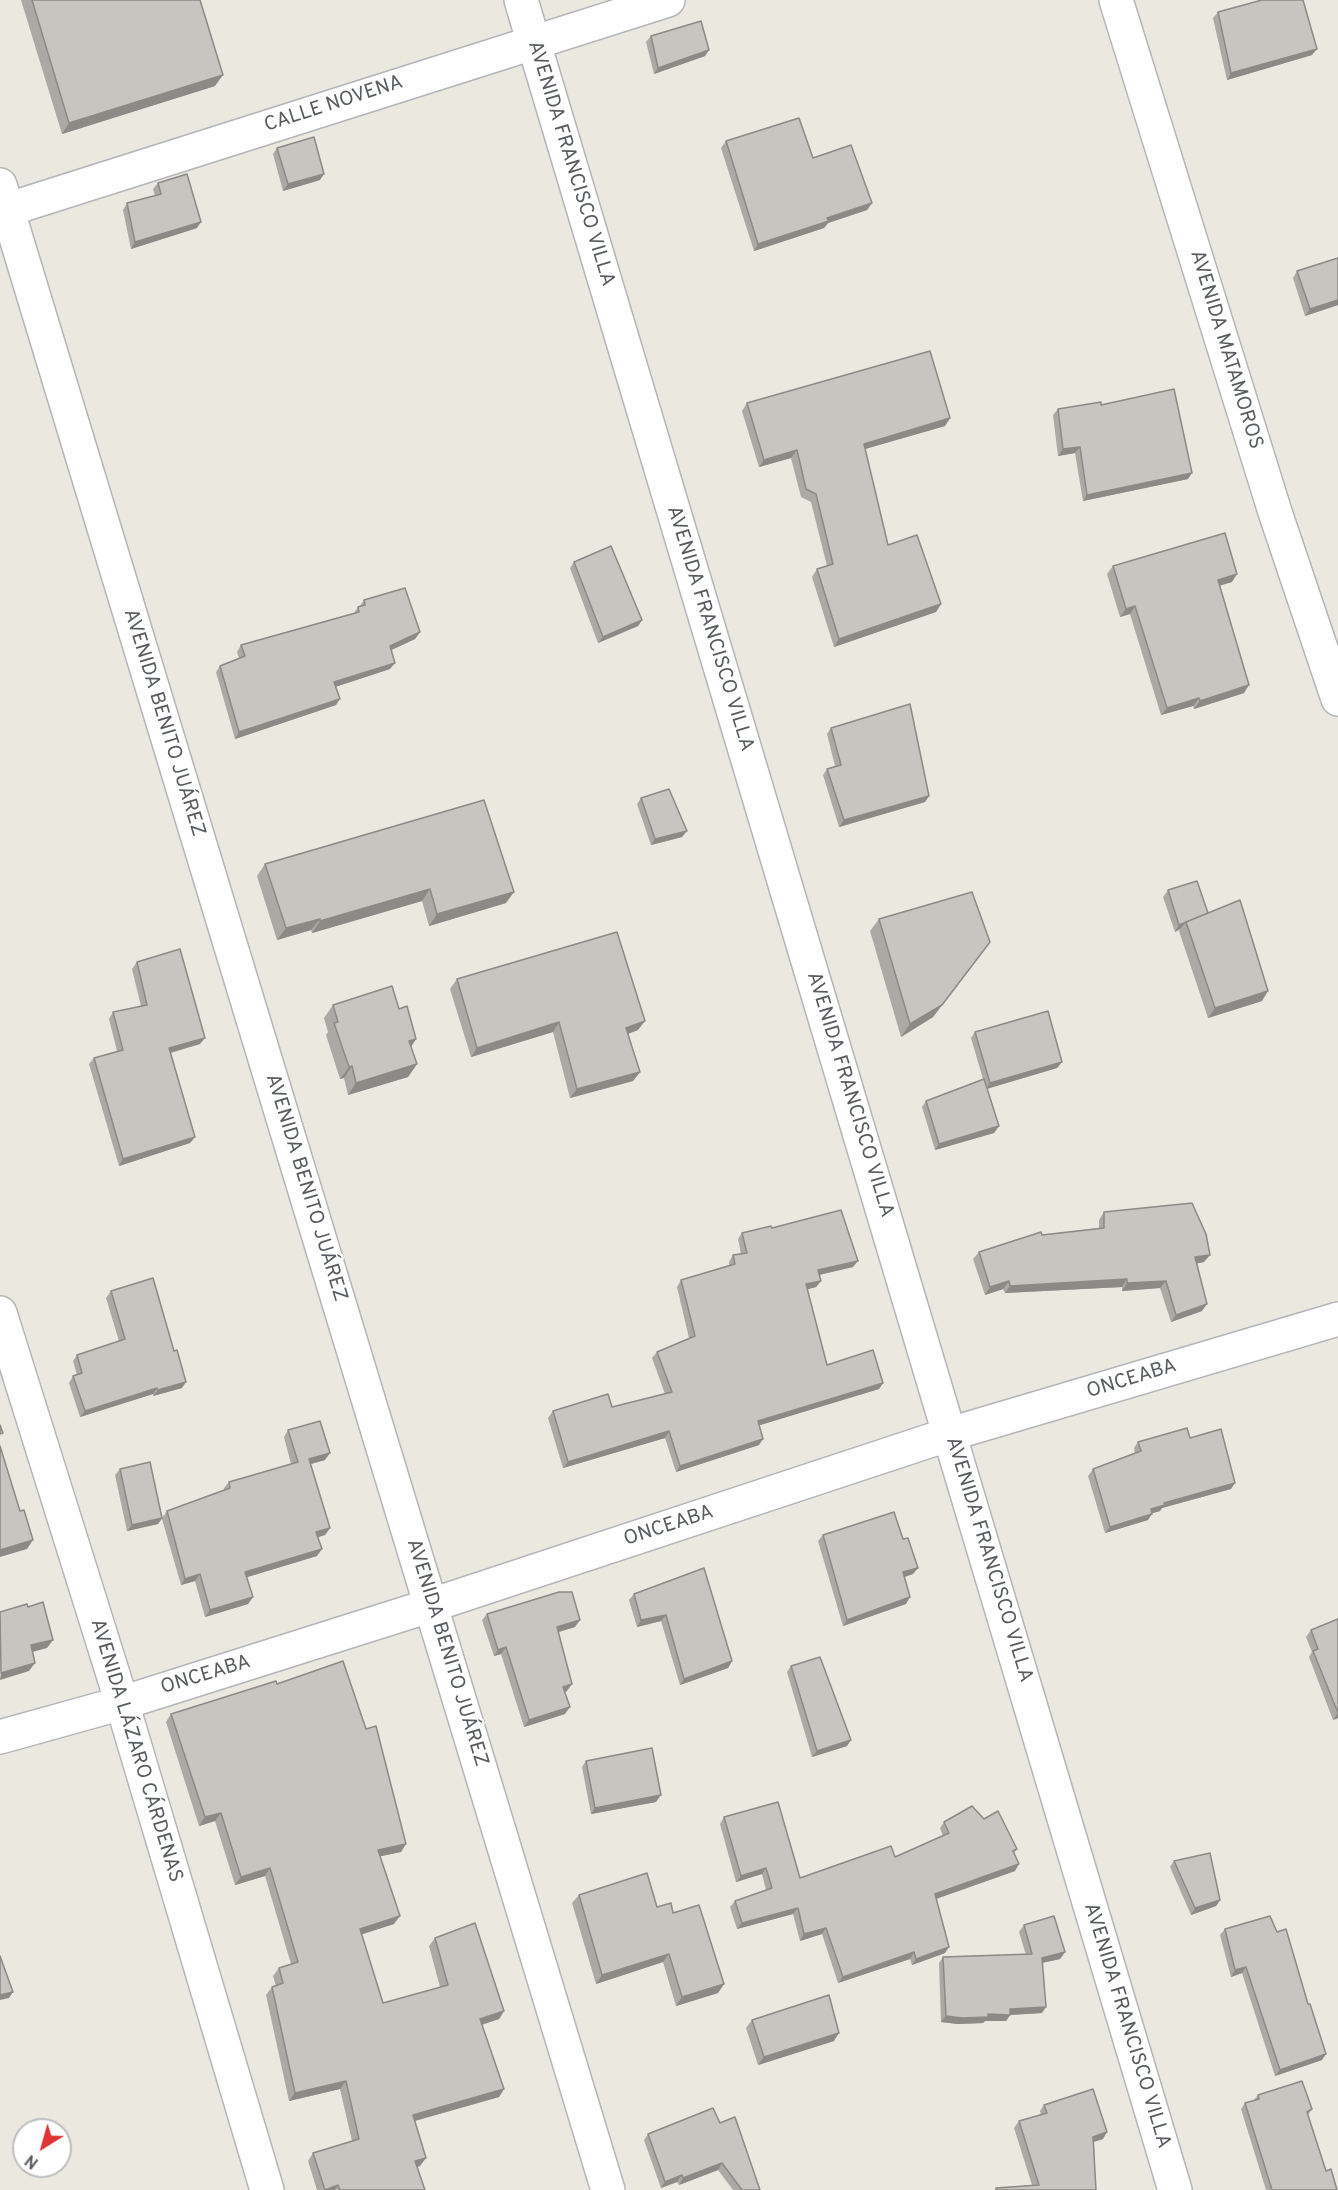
<!DOCTYPE html>
<meta charset="utf-8">
<style>
body{margin:0}
#map{position:relative;width:1338px;height:2190px;overflow:hidden;background:#ebe8e0;font-family:Overpass,sans-serif}
canvas{display:block}
.north{position:absolute;left:12px;top:2118px;width:60px;height:60px;box-sizing:border-box;background:#fff;border:2px solid #bcbebf;border-radius:50%;rotate:217deg;font-size:16px;font-weight:700;line-height:24px;text-align:center;color:#585c60}
.north::after{content:'';display:block;margin:auto;width:21px;height:27px;background:#de3532;clip-path:polygon(50% 0,100% 100%,50% 72%,0 100%)}
</style>
<div id="map">
<canvas width="1338" height="2190"></canvas>
<div class="north">N</div>
</div>
<script>
const ctx = document.querySelector('canvas').getContext('2d');
ctx.lineJoin = 'round';
const shape = rows => new Path2D(rows.map(r => 'M' + r).join(''));
function trace(path, color, width, dash) { ctx.strokeStyle = color; ctx.lineWidth = width; ctx.lineCap = dash ? 'butt' : 'round'; ctx.setLineDash(dash || []); ctx.stroke(path); }
function paint(path, color) { ctx.fillStyle = color; ctx.fill(path, 'evenodd'); }
function label(font, color, halo, rows, align = 'center') {
  ctx.font = font + ' Overpass,sans-serif'; ctx.lineWidth = 4.5; ctx.setLineDash([]); ctx.textBaseline = 'middle'; ctx.strokeStyle = halo; ctx.fillStyle = color; for (const [text, x, y, turn = 0] of rows) {
    ctx.save(); ctx.translate(x, y); ctx.rotate((+turn || 0) * Math.PI / 180); ctx.textAlign = isNaN(turn) ? turn : align; if (halo) ctx.strokeText(text, 0, 0); ctx.fillText(text, 0, 0); ctx.restore();
  }
}
const minor = shape([
 [521,0,1175,2190],
 [1116,0,1275,512,1338,699],
 [0,185,608,2190],
 [0,1313,122,1703,267,2190],
 [0,1737,122,1703,432,1605,950,1434,1338,1319]
]);
const tertiary = shape([
 [0,212,668,0]
]);
const wall = shape([
 [21,0,200,0,215,86,62,134],
 [1218,12,1312,55,1227,80,1213,18],
 [651,36,709,50,705,56,654,74,646,42],
 [726,141,813,158,872,203,867,210,828,223,824,228,754,251,721,148],
 [277,148,320,180,283,191,273,154],
 [158,183,197,228,131,249,123,210,127,203,155,196,153,189],
 [1297,271,1338,305,1305,316,1293,278],
 [747,403,950,418,945,426,865,449,888,545,941,604,936,612,834,647,812,577,817,569,827,566,811,502,801,497,791,458,759,467,742,411],
 [1101,405,1188,479,1083,501,1075,453,1058,456,1053,415,1058,409],
 [574,562,642,620,638,626,598,643,570,568],
 [1113,566,1232,582,1220,585,1244,693,1194,709,1193,706,1161,715,1130,614,1120,617,1107,574],
 [364,600,420,632,415,639,391,650,390,669,335,687,336,705,235,739,216,672,220,666,239,658,237,652,241,645,354,613,358,607,360,606],
 [831,728,929,796,925,802,839,827,823,775,827,769,835,766,827,734],
 [641,798,682,837,651,845,637,804],
 [484,800,506,903,429,926,422,901,312,933,311,930,277,940,257,876,265,864],
 [1168,890,1208,913,1262,1001,1208,1018,1179,931,1180,929,1175,932,1163,897],
 [879,919,990,942,933,1017,901,1037,870,931],
 [137,962,200,1044,171,1053,195,1137,190,1143,119,1166,89,1064,94,1058,117,1051,109,1019,113,1012,141,1006,132,969],
 [457,979,638,1030,628,1034,640,1072,633,1081,570,1098,553,1032,471,1057,450,989],
 [333,1005,399,1009,416,1039,411,1046,417,1064,408,1077,348,1095,344,1078,340,1079,326,1035,328,1032,324,1018],
 [975,1032,1062,1062,1057,1068,987,1089,999,1126,994,1133,935,1150,922,1107,926,1101,983,1079,971,1038],
 [1104,1212,1204,1262,1196,1263,1202,1311,1171,1322,1160,1288,1122,1291,1122,1287,1005,1293,1003,1289,985,1295,973,1259,979,1252,1042,1235,1099,1228,1099,1220],
 [772,1228,853,1267,819,1275,821,1281,816,1287,807,1289,827,1365,883,1383,879,1389,759,1425,759,1445,676,1472,665,1438,563,1468,548,1418,553,1411,612,1407,665,1394,652,1358,657,1352,689,1338,677,1287,681,1280,729,1265,729,1262,733,1255,741,1254,738,1239,742,1233],
 [111,1291,182,1388,153,1396,153,1394,80,1417,69,1383,73,1376,77,1375,73,1361,77,1355,119,1341,106,1298],
 [288,1430,325,1460,310,1464,330,1528,325,1535,318,1537,317,1556,247,1577,253,1597,248,1604,205,1617,195,1581,181,1585,162,1519,158,1524,127,1531,115,1475,120,1469,162,1518,167,1511,224,1490,224,1488,229,1482,291,1464,284,1437],
 [1190,1438,1231,1489,1162,1508,1160,1511,1152,1513,1148,1520,1105,1533,1088,1476,1093,1469,1135,1454,1134,1448,1138,1442],
 [823,1535,913,1574,904,1577,906,1604,843,1626,818,1541],
 [704,1568,732,1661,728,1668,680,1685,661,1621,637,1627,629,1600,634,1594],
 [487,1614,575,1627,558,1632,567,1691,565,1692,565,1714,524,1727,501,1654,494,1656,482,1620],
 [1338,1619,1338,1718,1333,1720,1309,1657,1312,1652,1306,1637,1311,1630],
 [791,1666,847,1746,812,1757,787,1672],
 [277,1684,401,1852,380,1856,394,1924,361,1934,383,2003,440,1987,429,1946,435,1938,504,2011,499,2019,482,2025,504,2089,499,2097,415,2121,420,2166,417,2167,425,2190,317,2190,308,2161,313,2153,352,2141,340,2089,289,2101,266,1995,272,1987,276,1986,273,1976,279,1968,291,1964,265,1876,235,1885,215,1821,199,1826,166,1722,171,1714],
 [586,1761,656,1802,591,1814,582,1767],
 [724,1817,800,1878,895,1857,943,1836,940,1828,944,1822,984,1819,1017,1849,1014,1853,1015,1871,936,1899,945,1953,912,1965,910,1959,838,1983,822,1934,800,1941,793,1914,737,1929,730,1907,735,1901,766,1890,762,1874,736,1882,720,1824],
 [1174,1861,1220,1900,1216,1906,1191,1915,1170,1867],
 [579,1895,657,1907,673,1913,724,1984,718,1993,676,2006,663,1962,596,1984,572,1903],
 [1024,1925,1065,1952,1060,1959,1042,1963,1042,2013,1010,2015,1006,2021,985,2021,983,2023,958,2024,941,2022,939,1963,943,1957,1026,1955,1019,1932],
 [1225,1929,1322,2060,1275,2076,1242,1973,1231,1977,1220,1935],
 [752,2020,834,2041,758,2065,746,2028],
 [1258,2095,1312,2109,1308,2115,1326,2171,1337,2190,1266,2190,1241,2109,1245,2103,1253,2101],
 [1044,2105,1103,2139,1094,2142,1096,2190,995,2190,996,2188,1032,2185,1014,2128,1019,2121,1041,2115,1040,2111],
 [720,2123,760,2190,733,2190,718,2170,679,2185,677,2182,661,2188,644,2140,648,2134]
]);
const shadedWall = shape([
 [1317,49,1312,55,1227,80,1231,73],
 [709,50,705,56,654,74,658,68],
 [223,75,215,86,62,134,69,123],
 [324,174,320,180,283,191,288,184],
 [872,203,867,210,828,223,824,228,754,251,758,244,827,218],
 [201,222,197,228,131,249,135,242],
 [1338,300,1338,305,1305,316,1310,309],
 [950,418,945,426,858,451,864,444],
 [1080,447,1075,453,1058,456,1063,449],
 [797,450,791,458,759,467,764,460],
 [1192,473,1188,479,1083,501,1087,495],
 [1237,574,1232,582,1212,588,1218,580],
 [941,604,936,612,834,647,839,639],
 [1135,606,1130,614,1120,617,1126,609],
 [642,620,638,626,598,643,603,637],
 [420,632,415,639,385,653,390,646],
 [395,663,390,669,329,689,334,682],
 [1249,685,1244,693,1194,709,1200,701],
 [1199,698,1193,706,1161,715,1167,708],
 [340,699,336,705,235,739,239,732],
 [929,796,925,802,839,827,844,820],
 [687,831,682,837,651,845,655,839],
 [430,889,422,901,312,933,320,921],
 [514,892,506,903,429,926,437,914],
 [320,919,311,930,277,940,286,928],
 [1185,923,1180,929,1175,932,1179,925],
 [990,942,933,1017,901,1037,910,1024],
 [1268,991,1262,1001,1208,1018,1215,1008],
 [645,1021,638,1030,619,1037,626,1028],
 [559,1022,553,1032,471,1057,477,1048],
 [205,1038,200,1044,165,1054,169,1048],
 [416,1039,408,1052,409,1041],
 [1062,1062,1057,1068,986,1089,990,1083],
 [417,1064,408,1077,348,1095,356,1083],
 [352,1066,344,1078,340,1079,349,1067],
 [640,1072,633,1081,570,1098,577,1089],
 [999,1126,994,1133,935,1150,939,1144],
 [195,1137,190,1143,119,1166,123,1159],
 [1210,1255,1204,1262,1190,1265,1195,1257],
 [858,1261,853,1267,814,1276,818,1270],
 [1127,1279,1122,1287,1005,1293,1010,1286],
 [821,1281,816,1287,802,1291,806,1284],
 [1009,1281,1003,1289,985,1295,990,1287],
 [1166,1281,1160,1288,1122,1291,1127,1283],
 [1207,1304,1202,1311,1171,1322,1176,1315],
 [186,1382,182,1388,153,1396,158,1390],
 [883,1383,879,1389,754,1427,758,1421],
 [157,1388,153,1394,80,1417,85,1411],
 [669,1431,665,1438,563,1468,568,1462],
 [763,1439,759,1445,676,1472,680,1466],
 [330,1453,325,1460,304,1466,309,1459],
 [1235,1483,1231,1489,1162,1508,1160,1511,1146,1515,1151,1509,1164,1503],
 [1152,1514,1148,1520,1105,1533,1110,1527],
 [162,1518,158,1524,127,1531,132,1525],
 [330,1528,325,1535,312,1539,316,1532],
 [33,1540,27,1549,0,1557,0,1550],
 [322,1549,317,1556,241,1579,245,1572],
 [918,1568,913,1574,898,1579,903,1572],
 [200,1574,195,1581,181,1585,185,1579],
 [253,1597,248,1604,205,1617,210,1610],
 [910,1597,906,1604,843,1626,847,1620],
 [666,1615,661,1621,637,1627,641,1620],
 [580,1620,575,1627,552,1634,557,1627],
 [53,1640,47,1648,25,1654,31,1645],
 [506,1647,501,1654,494,1656,498,1650],
 [732,1661,728,1668,680,1685,684,1679],
 [35,1663,29,1671,0,1680,1,1673],
 [572,1684,567,1691,559,1694,563,1687],
 [570,1707,565,1714,524,1727,529,1720],
 [1338,1713,1338,1718,1333,1720],
 [851,1740,847,1746,812,1757,817,1751],
 [661,1795,656,1802,591,1814,595,1808],
 [221,1813,215,1821,199,1826,205,1817],
 [406,1844,401,1852,372,1858,378,1850],
 [1019,1864,1015,1871,930,1901,935,1894],
 [270,1868,265,1876,235,1885,241,1877],
 [766,1868,762,1874,736,1882,741,1876],
 [1220,1900,1216,1906,1191,1915,1195,1908],
 [798,1908,793,1914,737,1929,742,1923],
 [400,1916,394,1924,354,1937,360,1929],
 [826,1928,822,1934,800,1941,804,1934],
 [949,1947,945,1953,912,1965,916,1959],
 [914,1952,910,1959,838,1983,843,1977],
 [1065,1952,1060,1959,1037,1964,1042,1958],
 [669,1954,663,1962,596,1984,602,1975],
 [1246,1967,1242,1973,1231,1977,1235,1970],
 [724,1984,718,1993,676,2006,682,1997],
 [13,1992,9,1998,0,2000,0,1995],
 [1046,2007,1042,2013,1010,2015,1006,2021,985,2021,983,2023,958,2024,941,2022,946,2016,988,2014,1010,2009],
 [504,2011,499,2019,474,2027,480,2019],
 [839,2033,834,2041,758,2065,764,2057],
 [1326,2054,1322,2060,1275,2076,1280,2070],
 [346,2081,340,2089,289,2101,295,2093],
 [504,2089,499,2097,407,2123,413,2115],
 [1107,2132,1103,2139,1089,2143,1093,2137],
 [426,2158,420,2166,410,2169,415,2161],
 [722,2163,718,2170,679,2185,683,2178],
 [682,2175,677,2182,661,2188,665,2182],
 [338,2185,335,2190,325,2190]
]);
const building = shape([
 [32,0,200,0,223,75,69,123,32,0],
 [1262,0,1303,0,1317,49,1231,73,1218,12,1262,0],
 [701,21,709,50,658,68,651,36,701,21],
 [799,118,813,158,851,145,872,203,827,218,829,221,758,244,726,141,799,118],
 [314,137,324,174,288,184,277,148,314,137],
 [187,174,201,222,135,242,127,203,161,194,158,183,187,174],
 [1338,258,1338,300,1310,309,1297,271,1338,258],
 [930,351,950,418,864,444,888,545,917,535,941,604,839,639,817,569,833,564,816,494,806,489,797,450,764,460,747,403,930,351],
 [1174,389,1192,473,1087,495,1080,447,1063,449,1058,409,1101,402,1101,405,1174,389],
 [1225,533,1237,574,1218,580,1249,685,1200,701,1199,698,1167,708,1135,606,1126,609,1113,566,1225,533],
 [611,546,642,620,603,637,574,562,611,546],
 [405,588,420,632,390,646,395,663,334,682,340,699,239,732,220,666,245,656,241,645,359,612,358,607,365,605,364,600,405,588],
 [910,704,929,796,844,820,827,769,841,765,831,728,910,704],
 [669,789,687,831,655,839,641,798,669,789],
 [484,800,514,892,437,914,430,889,320,921,320,919,286,928,265,864,484,800],
 [1197,881,1208,913,1186,922,1179,925,1168,890,1197,881],
 [972,892,990,942,942,1005,910,1024,879,919,972,892],
 [1240,900,1268,991,1215,1008,1186,922,1240,900],
 [617,932,645,1021,626,1028,640,1072,577,1089,559,1022,477,1048,457,979,617,932],
 [180,949,205,1038,169,1048,195,1137,123,1159,94,1058,123,1050,113,1012,147,1005,137,962,180,949],
 [392,986,399,1009,407,1006,416,1039,409,1041,417,1064,356,1083,352,1066,349,1067,334,1023,338,1022,333,1005,392,986],
 [1048,1011,1062,1062,990,1083,975,1032,1048,1011],
 [984,1079,999,1126,939,1144,926,1101,984,1079],
 [1192,1203,1206,1234,1210,1255,1195,1257,1207,1304,1176,1315,1166,1281,1127,1283,1127,1279,1010,1286,1009,1281,990,1287,979,1252,1041,1232,1042,1235,1104,1228,1104,1212,1192,1203],
 [841,1210,858,1261,818,1270,821,1281,806,1284,827,1365,873,1350,883,1383,758,1421,763,1439,680,1466,669,1431,568,1462,553,1411,608,1394,612,1407,672,1392,657,1352,695,1336,681,1280,735,1264,733,1255,747,1253,742,1233,771,1226,772,1228,841,1210],
 [153,1278,174,1351,177,1350,186,1382,158,1390,157,1388,85,1411,73,1376,82,1373,77,1355,125,1339,111,1291,153,1278],
 [320,1421,330,1453,309,1459,330,1528,316,1532,322,1549,245,1572,253,1597,210,1610,200,1574,185,1579,167,1511,230,1488,229,1482,298,1462,288,1430,320,1421],
 [0,1425,3,1433,0,1434,0,1425],
 [1187,1428,1190,1438,1221,1429,1235,1483,1164,1503,1165,1505,1151,1509,1152,1514,1110,1527,1093,1469,1141,1451,1138,1442,1187,1428],
 [0,1446,20,1511,24,1510,33,1540,0,1550,0,1446],
 [150,1462,162,1518,132,1525,120,1469,150,1462],
 [894,1512,903,1539,908,1538,918,1568,903,1572,910,1597,847,1620,823,1535,894,1512],
 [704,1568,732,1661,684,1679,666,1615,641,1620,634,1594,704,1568],
 [559,1592,572,1592,580,1620,557,1627,572,1684,563,1687,570,1707,529,1720,506,1647,498,1650,487,1614,559,1592],
 [43,1602,53,1640,31,1645,35,1663,1,1673,0,1612,27,1604,28,1607,43,1602],
 [1338,1619,1338,1713,1313,1651,1318,1649,1311,1630,1338,1619],
 [820,1657,851,1740,817,1751,791,1666,820,1657],
 [343,1661,366,1729,376,1726,406,1844,378,1850,400,1916,360,1929,383,2003,448,1985,435,1938,475,1923,504,2011,480,2019,504,2089,413,2115,426,2158,415,2161,425,2190,340,2190,338,2185,325,2190,313,2153,359,2139,346,2081,295,2093,272,1987,283,1983,279,1968,298,1962,270,1868,241,1877,221,1813,205,1817,171,1714,276,1681,277,1684,343,1661],
 [652,1748,661,1795,595,1808,586,1761,652,1748],
 [778,1802,800,1878,891,1846,895,1857,949,1833,944,1822,972,1806,984,1819,998,1811,1017,1849,1013,1851,1019,1864,935,1894,949,1947,916,1959,914,1952,843,1977,826,1928,804,1934,798,1908,742,1923,735,1901,772,1888,766,1868,741,1876,724,1817,778,1802],
 [1210,1853,1220,1900,1195,1908,1174,1861,1210,1853],
 [647,1873,657,1907,671,1903,673,1913,699,1905,724,1984,682,1997,669,1954,602,1975,579,1895,647,1873],
 [1054,1916,1065,1952,1042,1958,1046,2007,1010,2009,1010,2015,988,2014,988,2017,962,2018,946,2016,943,1957,1032,1954,1024,1925,1054,1916],
 [1270,1916,1277,1932,1286,1929,1308,2004,1310,2004,1326,2054,1280,2070,1246,1967,1235,1970,1225,1929,1270,1916],
 [0,1956,13,1992,0,1995,0,1956],
 [829,1995,839,2033,764,2057,752,2020,829,1995],
 [1302,2081,1312,2109,1307,2112,1326,2171,1331,2169,1337,2190,1272,2190,1245,2103,1259,2099,1258,2095,1302,2081],
 [1093,2089,1107,2132,1093,2137,1096,2190,996,2190,996,2188,1039,2185,1019,2121,1047,2113,1044,2105,1093,2089],
 [713,2108,720,2123,735,2117,760,2190,742,2190,722,2163,683,2178,682,2175,665,2182,648,2134,713,2108]
]);
const streetNames = [
 ["CALLE NOVENA",334,105,-18],
 ["AVENIDA FRANCISCO VILLA",570,164,73],
 ["AVENIDA MATAMOROS",1225,350,73],
 ["AVENIDA FRANCISCO VILLA",709,629,73],
 ["AVENIDA BENITO JUÁREZ",163,723,73],
 ["AVENIDA FRANCISCO VILLA",849,1095,73],
 ["AVENIDA BENITO JUÁREZ",305,1188,73],
 ["ONCEABA",1132,1380,-17],
 ["ONCEABA",669,1527,-18],
 ["AVENIDA FRANCISCO VILLA",988,1560,73],
 ["AVENIDA BENITO JUÁREZ",446,1653,73],
 ["ONCEABA",206,1676,-17],
 ["AVENIDA LÁZARO CÁRDENAS",135,1751,73],
 ["AVENIDA FRANCISCO VILLA",1126,2026,73]
];
trace(minor, '#b2b6ba', 36);
trace(tertiary, '#b2b6ba', 36);
trace(minor, '#fff', 33);
trace(tertiary, '#fff', 33);
paint(wall, '#aca9a4');
paint(shadedWall, '#8c8986');
paint(building, '#c8c4bf');
trace(building, '#8c8986', 1.5);
label('20px', '#585c60', '#fff', streetNames);
</script>
